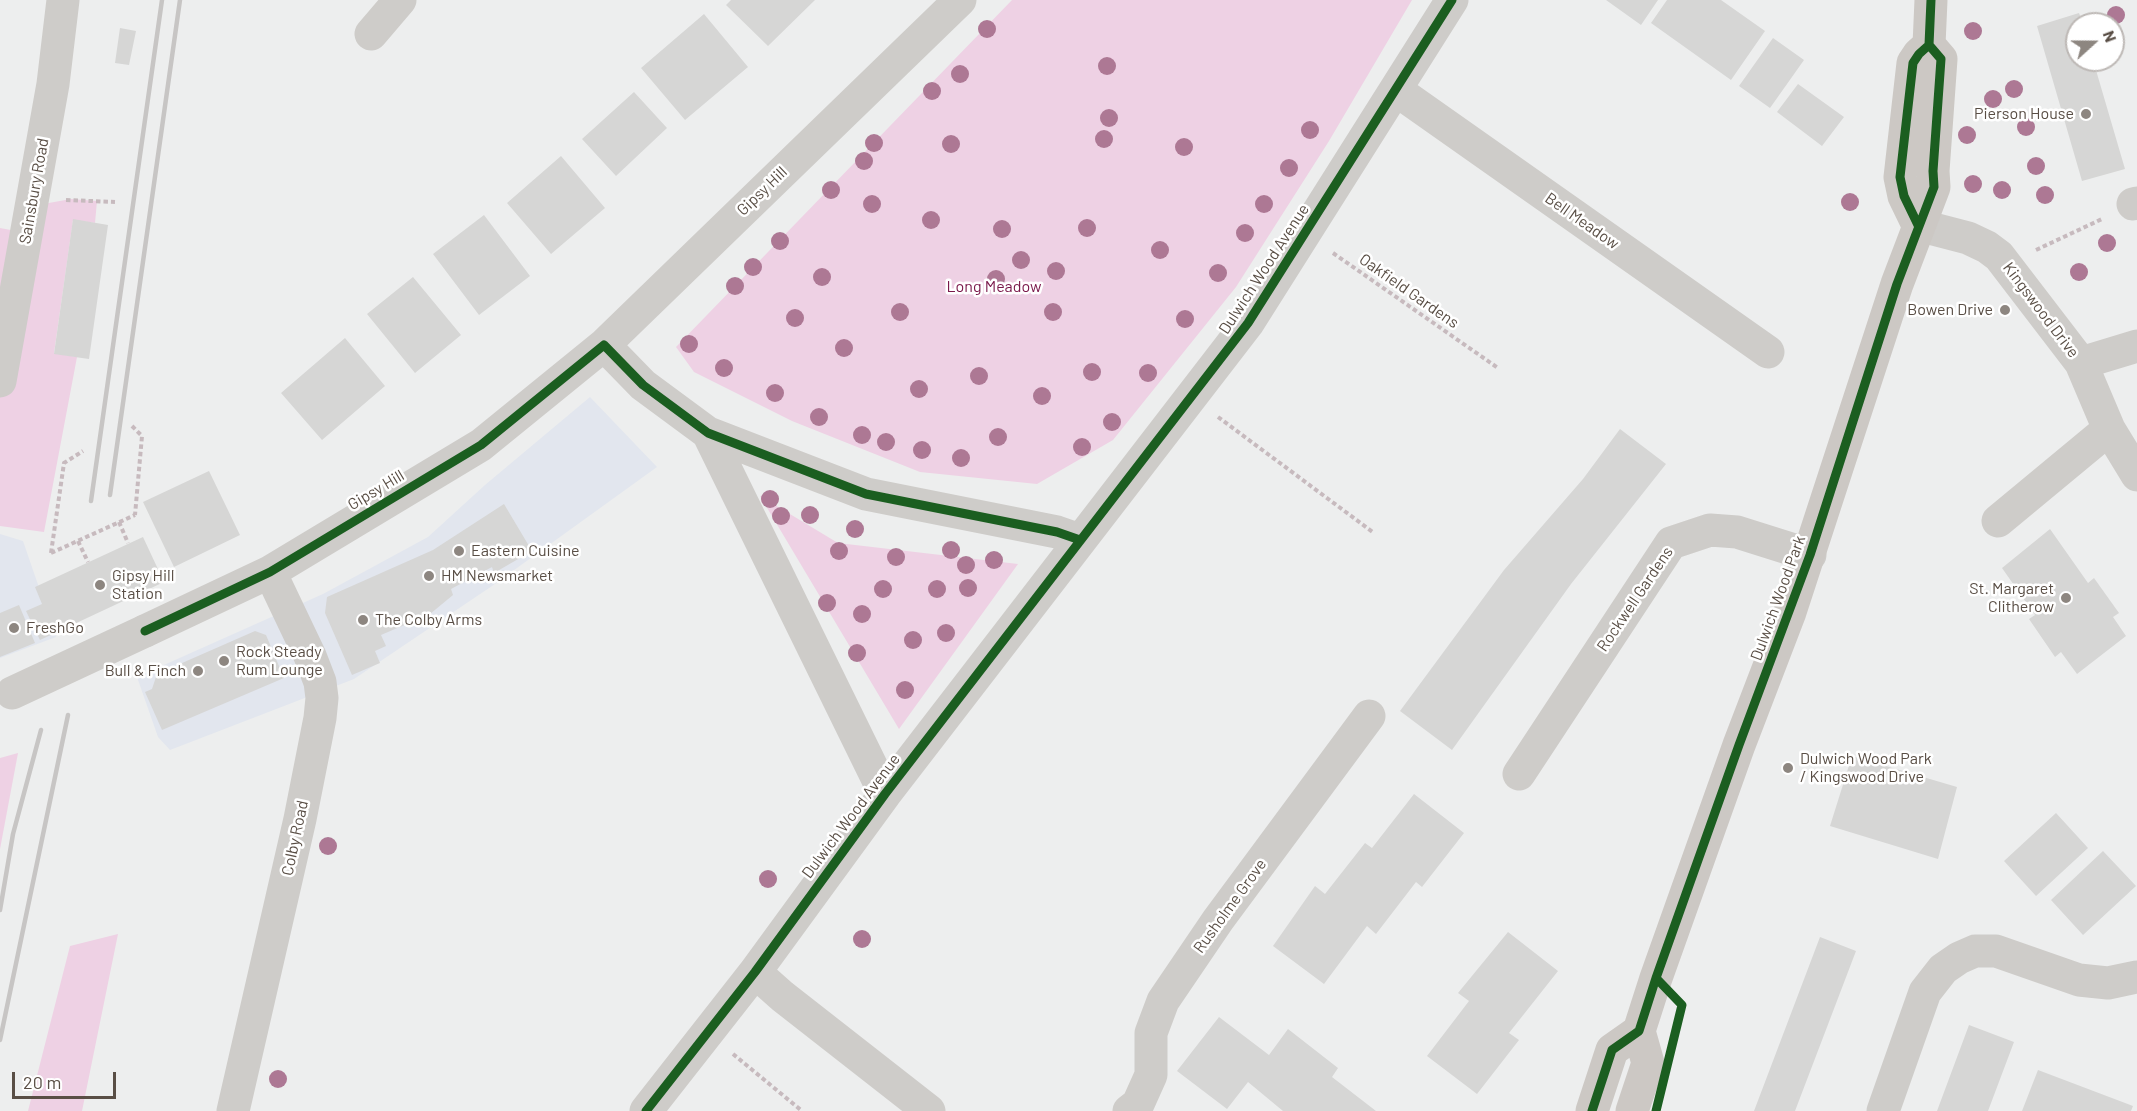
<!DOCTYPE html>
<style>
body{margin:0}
#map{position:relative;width:2137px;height:1111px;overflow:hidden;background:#edeeee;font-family:Barlow,sans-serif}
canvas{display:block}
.north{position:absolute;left:2065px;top:12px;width:60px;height:60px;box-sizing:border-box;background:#fff;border:2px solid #bdb8b5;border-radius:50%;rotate:69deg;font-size:16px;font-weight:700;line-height:24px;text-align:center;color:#594e45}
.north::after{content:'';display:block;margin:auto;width:21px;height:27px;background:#8d8680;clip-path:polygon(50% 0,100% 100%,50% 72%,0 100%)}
.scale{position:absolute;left:12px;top:1072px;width:104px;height:27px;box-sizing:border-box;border:3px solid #594e45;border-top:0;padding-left:8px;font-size:18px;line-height:21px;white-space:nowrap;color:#594e45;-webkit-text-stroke:4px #fff;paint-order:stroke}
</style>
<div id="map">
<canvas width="2137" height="1111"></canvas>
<div class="north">N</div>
<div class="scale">20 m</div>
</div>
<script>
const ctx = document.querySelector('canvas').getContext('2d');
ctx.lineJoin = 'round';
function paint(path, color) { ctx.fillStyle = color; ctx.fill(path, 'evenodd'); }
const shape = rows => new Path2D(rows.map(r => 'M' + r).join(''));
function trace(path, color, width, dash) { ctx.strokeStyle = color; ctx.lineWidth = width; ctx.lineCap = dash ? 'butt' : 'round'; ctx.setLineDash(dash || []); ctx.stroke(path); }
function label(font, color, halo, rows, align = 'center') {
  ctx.font = font + ' Barlow,sans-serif'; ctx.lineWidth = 5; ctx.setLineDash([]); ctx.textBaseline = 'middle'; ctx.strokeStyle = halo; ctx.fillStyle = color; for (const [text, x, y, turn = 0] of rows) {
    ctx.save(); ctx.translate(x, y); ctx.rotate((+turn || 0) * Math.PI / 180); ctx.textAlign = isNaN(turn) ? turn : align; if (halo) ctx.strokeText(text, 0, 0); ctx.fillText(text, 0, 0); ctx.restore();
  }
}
const commercial = shape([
 [590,397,657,467,492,586,354,679,170,750,158,737,137,677,323,594,428,537,485,485],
 [0,534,23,541,56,637,0,658]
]);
const green = shape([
 [1012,0,1412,0,1329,141,1236,287,1113,440,1037,484,920,472,792,421,694,372,676,347],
 [71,199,97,201,95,223,73,220,54,353,77,357,44,532,0,526,0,381,32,206],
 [0,228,16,231,0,316],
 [760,496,838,543,1018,564,899,729],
 [18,753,0,849,0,758],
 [118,934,82,1111,28,1111,70,946]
]);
const building = shape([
 [731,0,815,0,768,46,726,5],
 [1606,0,1658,0,1641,25],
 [1667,0,1721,0,1765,31,1731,80,1651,23],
 [2079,13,2083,24,2077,24,2077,60,2093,60,2125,169,2082,181,2037,26],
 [704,14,748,67,685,120,641,68],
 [120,28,136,31,129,65,115,63],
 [1773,38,1804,60,1770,108,1739,86],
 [1798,84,1844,117,1822,146,1777,112],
 [634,92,667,128,616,176,582,139],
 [561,156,605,208,551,254,507,203],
 [484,215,530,276,479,315,433,254],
 [73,219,108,225,89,359,54,354],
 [413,277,461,335,415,373,367,314],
 [345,338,385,386,322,440,281,393],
 [1620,429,1666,464,1571,584,1452,750,1400,711,1504,570,1583,479],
 [209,471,240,535,174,567,143,502],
 [504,504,532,551,494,573,492,567,451,589,453,595,430,614,381,635,386,646,375,651,380,663,352,675,325,613,327,597,433,550],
 [2050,529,2088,583,2094,578,2119,613,2113,617,2126,636,2077,674,2061,652,2055,657,2029,619,2035,615,2002,568],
 [143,537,164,582,40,640,26,611,42,604,35,587],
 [19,605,35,643,0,657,0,613],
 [255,631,266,635,284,678,162,730,145,692,152,689,157,674],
 [1852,756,1957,787,1938,859,1830,826],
 [1414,794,1464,833,1422,887,1416,882,1376,934,1367,926,1324,984,1273,946,1315,886,1325,894,1365,843,1372,848],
 [2056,813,2088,848,2036,896,2004,861],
 [2103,851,2136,886,2083,935,2051,900],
 [1508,932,1558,971,1509,1033,1519,1040,1477,1094,1427,1056,1469,1001,1458,993],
 [1820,937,1856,951,1795,1111,1754,1111],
 [1219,1017,1269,1055,1288,1029,1338,1068,1332,1077,1376,1111,1283,1111,1248,1082,1227,1109,1177,1071],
 [1969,1025,2014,1042,1988,1111,1937,1111],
 [2038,1070,2133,1106,2131,1111,2022,1111]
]);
const path = shape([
 [66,200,115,202],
 [2036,250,2102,219],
 [1333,253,1498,368],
 [1218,417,1374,533],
 [132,426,142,436,135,515],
 [119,522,128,543],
 [51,553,64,463,83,451],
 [733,1054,802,1111]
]);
const minor = shape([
 [371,34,400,0],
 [1396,90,1768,352],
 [2133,204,2137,203],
 [1918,225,1968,238,1987,247,1999,256,2081,363,2109,429,2137,475],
 [604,345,643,385,708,433,866,494,1057,532,1080,540],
 [2081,363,2137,346],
 [0,381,53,84,63,0],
 [708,433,885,794],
 [1998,521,2109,429],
 [145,631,270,572,481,445,604,345,960,0],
 [1519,774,1671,543,1710,530,1737,532,1810,555],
 [755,972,782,996,929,1111],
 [233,1111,300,819,320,718,322,698,320,682,310,656,270,572],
 [646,1111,755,972,885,794,1248,323,1452,0],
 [1129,1111,1138,1104,1151,1075,1151,1033,1163,1001,1218,920,1369,716],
 [1883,1111,1925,992,1943,969,1959,958,1975,951,1996,951,2079,980,2108,983,2137,977]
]);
const major = shape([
 [1918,225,1904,196,1900,177,1913,63,1919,54,1929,45],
 [1592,1111,1612,1050,1639,1031],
 [1632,1111,1648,1063,1639,1031,1656,978,1739,745,1790,612,1897,284,1934,187,1933,171,1941,59,1929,45,1931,0]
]);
const rail = shape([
 [110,495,180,0],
 [91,501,162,0],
 [0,910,13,834,41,730],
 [0,1040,68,715]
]);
const pathBridge = shape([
 [78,541,88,562],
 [51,553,135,515]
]);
const minorBridge = shape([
 [12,693,145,631]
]);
const cycleway = shape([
 [1918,225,1904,196,1900,177,1913,63,1919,54,1929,45],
 [145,631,270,572,481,445,604,345,643,385,708,433,866,494,1057,532,1080,540],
 [1656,978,1682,1005,1656,1111],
 [646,1111,755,972,885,794,1248,323,1452,0],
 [1592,1111,1612,1050,1639,1031,1656,978,1739,745,1810,555,1897,284,1934,187,1933,171,1941,59,1929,45,1931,0]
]);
const trees = [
 [2116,15],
 [987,29],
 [1973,31],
 [1107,66],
 [960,74],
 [2014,89],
 [932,91],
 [1993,99],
 [1109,118],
 [2026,127],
 [1310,130],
 [1967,135],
 [1104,139],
 [874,143],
 [951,144],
 [1184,147],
 [864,161],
 [2036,166],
 [1289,168],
 [1973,184],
 [831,190],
 [2002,190],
 [2045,195],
 [1850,202],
 [872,204],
 [1264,204],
 [931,220],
 [1087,228],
 [1002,229],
 [1245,233],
 [780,241],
 [2107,243],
 [1160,250],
 [1021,260],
 [753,267],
 [1056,271],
 [2079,272],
 [1218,273],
 [822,277],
 [996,279],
 [735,286],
 [900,312],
 [1053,312],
 [795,318],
 [1185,319],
 [689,344],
 [844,348],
 [724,368],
 [1092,372],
 [1148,373],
 [979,376],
 [919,389],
 [775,393],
 [1042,396],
 [819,417],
 [1112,422],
 [862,435],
 [998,437],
 [886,442],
 [1082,447],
 [922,450],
 [961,458],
 [770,499],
 [810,515],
 [781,516],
 [855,529],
 [951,550],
 [839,551],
 [896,557],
 [994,560],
 [966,565],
 [968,588],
 [883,589],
 [937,589],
 [827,603],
 [862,614],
 [946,633],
 [913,640],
 [857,653],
 [905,690],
 [328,846],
 [768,879],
 [862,939],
 [278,1079]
];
const markers = [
 [2086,114,6,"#8d8680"],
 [2005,310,6,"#8d8680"],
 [459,551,6,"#8d8680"],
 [429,576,6,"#8d8680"],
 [100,585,6,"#8d8680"],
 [2066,598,6,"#8d8680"],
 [363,620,6,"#8d8680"],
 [14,628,6,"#8d8680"],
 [224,661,6,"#8d8680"],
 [198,671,6,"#8d8680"],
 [1788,768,6,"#8d8680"]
];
const poiNames = [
 ["Pierson House",2074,114,"right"],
 ["Bowen Drive",1993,310,"right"],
 ["Eastern Cuisine",471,551],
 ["Gipsy Hill",112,576],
 ["Station",112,594],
 ["HM Newsmarket",441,576],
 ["St. Margaret",2054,589,"right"],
 ["Clitherow",2054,607,"right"],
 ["The Colby Arms",375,620],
 ["FreshGo",26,628],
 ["Rock Steady",236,652],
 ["Rum Lounge",236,670],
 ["Bull & Finch",186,671,"right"],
 ["Dulwich Wood Park",1800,759],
 ["/ Kingswood Drive",1800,777]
];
const streetNames = [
 ["Sainsbury Road",34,191,-80],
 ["Gipsy Hill",762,191,-44],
 ["Bell Meadow",1582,221,35],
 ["Dulwich Wood Avenue",1264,269,-57],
 ["Oakfield Gardens",1409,291,35],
 ["Kingswood Drive",2041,310,53],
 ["Gipsy Hill",376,490,-31],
 ["Dulwich Wood Park",1778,598,-70],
 ["Rockwell Gardens",1635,599,-56],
 ["Dulwich Wood Avenue",851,816,-53],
 ["Colby Road",295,838,-78],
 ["Rusholme Grove",1230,906,-54]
];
const parkNames = [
 ["Long Meadow",994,287]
];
paint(commercial, '#e2e6ee');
paint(green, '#eed1e4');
paint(building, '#d6d6d5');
trace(path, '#c7babe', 4, [4.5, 3]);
trace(minor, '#ceccc9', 33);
trace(major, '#ccc8c4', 33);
trace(rail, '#c7c5c4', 4.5);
trace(pathBridge, '#c7babe', 4, [4.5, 3]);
trace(minorBridge, '#ceccc9', 33);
trace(cycleway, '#1b5e20', 9);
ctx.fillStyle = '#ad7894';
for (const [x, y] of trees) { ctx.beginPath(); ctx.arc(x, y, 9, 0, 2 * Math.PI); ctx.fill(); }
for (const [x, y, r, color] of markers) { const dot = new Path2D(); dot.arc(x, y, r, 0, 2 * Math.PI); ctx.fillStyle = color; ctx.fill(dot); trace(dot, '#fff', 2); }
label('16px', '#594e45', '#fff', poiNames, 'left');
label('16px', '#594e45', '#fff', streetNames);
label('16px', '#79174a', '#fff', parkNames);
</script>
